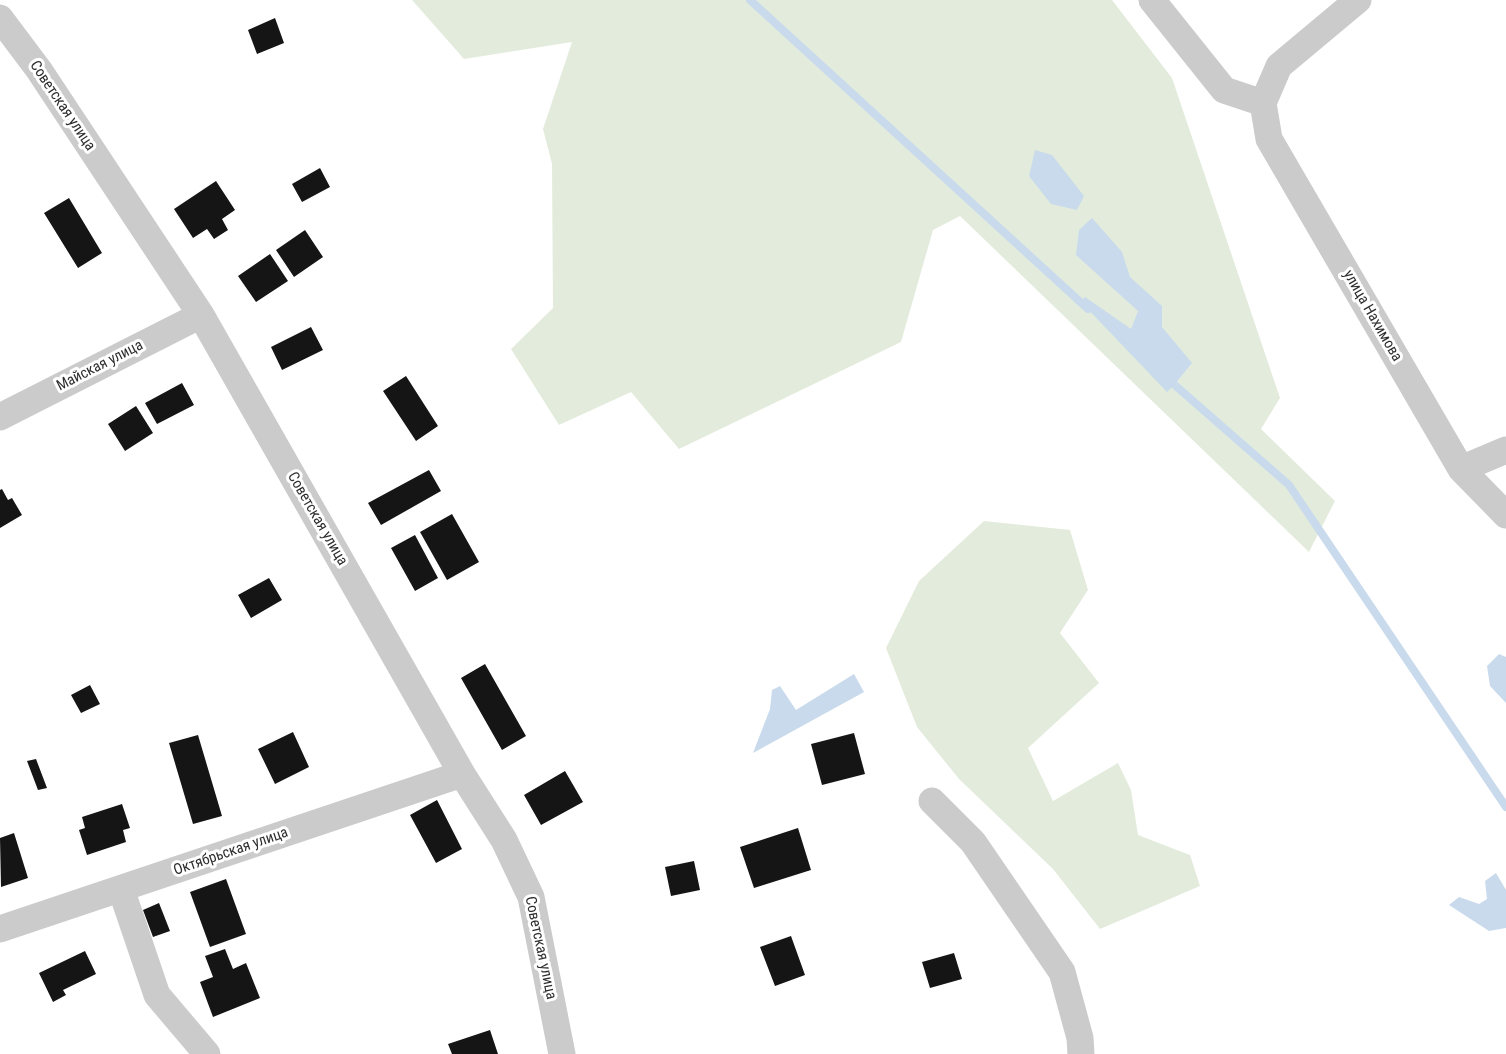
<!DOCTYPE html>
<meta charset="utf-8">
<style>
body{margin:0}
canvas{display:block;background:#fff}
</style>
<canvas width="1506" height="1054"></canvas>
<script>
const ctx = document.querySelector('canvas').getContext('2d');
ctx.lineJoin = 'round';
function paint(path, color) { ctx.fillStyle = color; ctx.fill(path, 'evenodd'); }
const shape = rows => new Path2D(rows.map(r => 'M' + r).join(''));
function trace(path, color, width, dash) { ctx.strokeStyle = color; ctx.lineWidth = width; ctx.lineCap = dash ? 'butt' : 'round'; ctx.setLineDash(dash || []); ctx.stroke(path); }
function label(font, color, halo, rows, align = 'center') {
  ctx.font = font + ' "Roboto Condensed",sans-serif'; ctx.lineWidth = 6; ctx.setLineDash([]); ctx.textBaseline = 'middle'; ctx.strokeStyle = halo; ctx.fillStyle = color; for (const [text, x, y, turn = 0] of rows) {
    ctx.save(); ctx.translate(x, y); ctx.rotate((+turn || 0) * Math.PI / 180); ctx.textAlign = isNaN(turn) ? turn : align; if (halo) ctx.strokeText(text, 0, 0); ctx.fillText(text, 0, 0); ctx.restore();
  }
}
const green = shape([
 [412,0,1112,0,1172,78,1280,398,1261,429,1335,501,1309,552,960,216,933,230,901,342,679,449,631,392,559,425,511,349,553,308,552,164,543,129,572,42,464,59],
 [984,521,1070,530,1088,590,1060,633,1099,683,1028,748,1053,801,1118,763,1131,790,1138,835,1190,855,1200,886,1100,929,1053,869,959,779,917,727,886,648,919,581]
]);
const water = shape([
 [1035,150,1052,155,1084,196,1077,210,1051,204,1029,176],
 [1092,218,1122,252,1130,277,1162,306,1162,327,1192,363,1174,385,1167,392,1081,302,1085,297,1131,329,1138,311,1076,255,1079,230],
 [1499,654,1506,657,1506,703,1490,686,1487,666],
 [854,674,864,692,753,753,770,709,772,690,780,686,796,710],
 [1496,873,1506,890,1506,928,1489,931,1449,905,1459,897,1479,904,1487,899,1485,881]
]);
const stream = shape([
 [750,0,1088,309],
 [1169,380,1289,485,1506,807]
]);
const building = shape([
 [275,18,284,43,257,54,248,30],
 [320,168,330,187,302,202,292,184],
 [216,181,235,210,222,219,228,230,214,239,207,229,193,238,174,209],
 [69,198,102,253,78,268,44,213],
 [305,230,323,257,294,277,276,250],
 [270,254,288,281,256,302,238,276],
 [311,327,323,350,282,370,271,347],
 [406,376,438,426,416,441,383,391],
 [182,383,194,405,157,424,145,403],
 [136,406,153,433,125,451,108,424],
 [429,470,441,491,381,525,368,503],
 [2,489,8,500,12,498,22,515,0,528,0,490],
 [452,514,479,562,447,580,420,532],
 [415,535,438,578,415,591,391,548],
 [269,578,282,600,251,618,238,595],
 [485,664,526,736,502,750,461,678],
 [90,685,100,704,81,713,71,695],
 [293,732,309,767,275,784,258,749],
 [854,733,865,774,822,785,811,744],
 [198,735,222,816,193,824,169,743],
 [36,759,47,788,38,790,27,761],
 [565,771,583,802,541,825,524,795],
 [437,800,462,849,436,863,410,815],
 [122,804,130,828,123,830,126,842,87,855,79,830,85,828,82,817],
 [798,828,811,870,754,888,740,847],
 [14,833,28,878,1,887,0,838],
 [694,861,700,890,671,896,665,867],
 [226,879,246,934,210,947,190,892],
 [159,903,170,931,153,937,143,910],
 [791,936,805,975,775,986,760,947],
 [225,949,233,969,246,963,260,998,213,1017,200,982,213,977,205,956],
 [85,951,96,974,63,990,66,995,53,1002,39,973],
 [954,953,962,979,930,988,922,962],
 [490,1030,498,1054,452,1054,448,1044]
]);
const minor = shape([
 [1152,0,1224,90,1263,103],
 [0,18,39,70,201,315,462,774,504,840,531,897,562,1054],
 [1263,103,1269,139,1461,469,1506,515],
 [1263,103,1279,66,1358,0],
 [0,417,201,315],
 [1461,469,1506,450],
 [932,801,973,842,1062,972,1080,1038,1081,1054],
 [121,889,157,995,207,1054],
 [0,929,462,774]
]);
const streetNames = [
 ["Советская улица",62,106,56],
 ["улица Нахимова",1372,316,60],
 ["Майская улица",100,366,-27],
 ["Советская улица",317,519,60],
 ["Октябрьская улица",231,852,-19],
 ["Советская улица",540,948,78]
];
paint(green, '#e3ecdc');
paint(water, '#c8daec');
trace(stream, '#c8daec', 8);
paint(building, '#151515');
trace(minor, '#cbcbcb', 27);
label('15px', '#2e2e2e', '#fff', streetNames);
</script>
